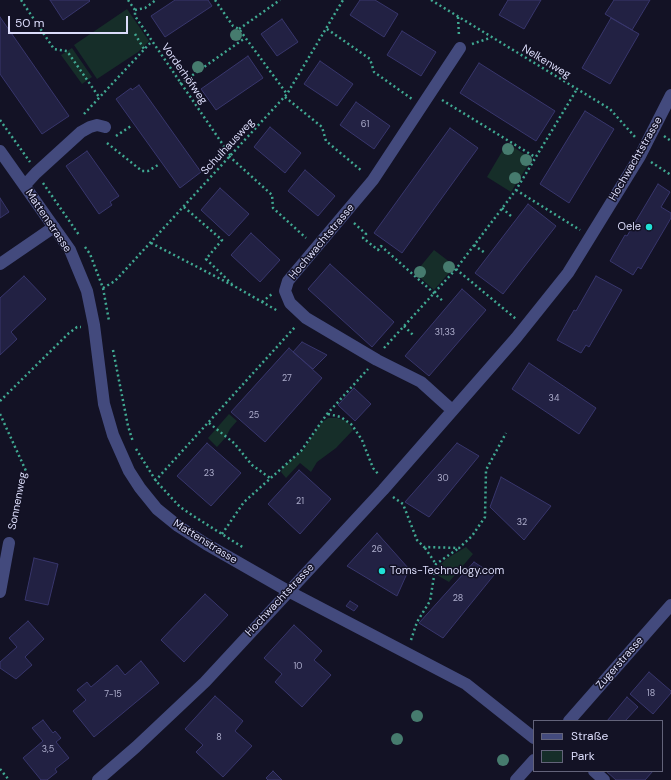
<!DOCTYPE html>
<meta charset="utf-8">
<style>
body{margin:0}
#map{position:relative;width:671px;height:780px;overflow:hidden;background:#131225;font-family:"DM Sans",sans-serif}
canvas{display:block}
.legend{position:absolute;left:533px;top:720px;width:130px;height:52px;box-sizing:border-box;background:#131225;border:1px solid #63637a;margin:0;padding:5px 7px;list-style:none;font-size:12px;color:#dbdcfa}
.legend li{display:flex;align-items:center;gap:8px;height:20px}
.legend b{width:20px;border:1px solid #63637a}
.scale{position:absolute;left:8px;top:16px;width:120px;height:18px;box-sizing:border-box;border:2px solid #dbdcfa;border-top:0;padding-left:5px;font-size:12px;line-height:14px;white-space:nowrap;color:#dbdcfa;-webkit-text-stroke:3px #131225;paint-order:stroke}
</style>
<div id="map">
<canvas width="671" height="780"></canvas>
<ul class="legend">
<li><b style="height:5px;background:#434a7d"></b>Straße</li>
<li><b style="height:11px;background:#162e29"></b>Park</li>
</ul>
<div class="scale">50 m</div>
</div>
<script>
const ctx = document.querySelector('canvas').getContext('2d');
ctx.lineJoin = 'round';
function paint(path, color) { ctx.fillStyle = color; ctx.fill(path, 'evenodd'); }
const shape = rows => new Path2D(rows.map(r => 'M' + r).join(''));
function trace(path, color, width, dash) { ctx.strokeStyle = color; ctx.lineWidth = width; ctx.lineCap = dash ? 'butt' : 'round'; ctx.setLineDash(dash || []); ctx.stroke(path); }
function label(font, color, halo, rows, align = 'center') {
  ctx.font = font + ' "DM Sans",sans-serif'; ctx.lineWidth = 3; ctx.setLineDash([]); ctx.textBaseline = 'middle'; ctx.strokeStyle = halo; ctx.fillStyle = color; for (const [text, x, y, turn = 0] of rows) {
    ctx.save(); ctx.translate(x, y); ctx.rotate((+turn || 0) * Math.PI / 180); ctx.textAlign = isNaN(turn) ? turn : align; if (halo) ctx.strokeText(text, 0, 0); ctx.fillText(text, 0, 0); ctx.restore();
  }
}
const green = shape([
 [127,9,149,41,138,52,97,79,74,45],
 [72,48,92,77,82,84,61,55],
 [507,143,532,159,511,192,487,177],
 [434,250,455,266,434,290,415,273],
 [229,414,237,421,230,429,226,437,217,447,208,438],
 [328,418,337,418,347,421,353,430,336,448,317,462,311,472,300,463,286,478,281,472,283,467,304,449,321,423],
 [466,547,473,554,449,582,437,575,439,566,446,559]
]);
const building = shape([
 [50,0,89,0,90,1,63,20,50,0],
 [175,0,208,0,212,6,165,37,151,16,175,0],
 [360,0,375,0,398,14,384,37,350,15,360,0],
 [508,0,541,0,524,29,499,15,508,0],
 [614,0,650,0,632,30,605,14,614,0],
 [0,17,69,116,42,134,0,74,0,17],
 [611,18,639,34,610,84,582,68,611,18],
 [282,19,298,42,277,56,261,34,282,19],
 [402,31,436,52,421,76,387,55,402,31],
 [248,56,263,78,216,110,201,89,248,56],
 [320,61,353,84,337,106,304,84,320,61],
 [479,63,555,111,536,141,460,93,479,63],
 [139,85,201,172,180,188,116,99,131,88,132,90,139,85],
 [356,102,390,126,374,149,340,125,356,102],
 [585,111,614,129,569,203,540,184,585,111],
 [270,127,301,153,285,173,254,147,270,127],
 [450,128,478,148,402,253,374,233,450,128],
 [87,151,119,196,110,202,112,205,99,214,66,166,87,151],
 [305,170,335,196,318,216,288,191,305,170],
 [658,184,670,192,661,207,671,213,671,218,641,269,638,267,633,275,610,261,625,235,627,236,658,184],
 [220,188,249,214,229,236,201,210,220,188],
 [0,198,9,212,0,218,0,198],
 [528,204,556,226,503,294,475,273,528,204],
 [251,233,280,260,260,282,231,255,251,233],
 [330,264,394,322,372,347,308,289,330,264],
 [24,276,46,299,11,332,17,339,0,355,0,298,24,276],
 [596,276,622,290,589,347,586,345,581,353,557,340,574,310,576,311,596,276],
 [462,289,486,310,429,376,405,356,462,289],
 [302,342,327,355,313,369,293,352,302,342],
 [289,348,322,378,265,442,231,412,289,348],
 [529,363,596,408,579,434,512,389,529,363],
 [354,388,371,404,355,421,338,405,354,388],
 [207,443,241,473,211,506,177,476,207,443],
 [457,443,479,456,429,517,405,502,457,443],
 [299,470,331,499,300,534,268,504,299,470],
 [501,477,551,506,524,540,490,507,501,477],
 [377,533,409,569,397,596,347,566,377,533],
 [34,558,58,564,48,605,25,600,34,558],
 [474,562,494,575,443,638,419,623,474,562],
 [205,594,228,615,184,662,161,640,205,594],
 [350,601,358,606,354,611,346,606,350,601],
 [28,621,44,639,25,657,32,665,16,679,0,668,0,662,17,647,9,638,28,621],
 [294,625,322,651,314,660,331,675,302,707,275,682,282,674,264,658,294,625],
 [141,661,159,683,94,737,73,711,86,700,77,690,87,682,91,687,117,665,125,675,141,661],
 [649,672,671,691,671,693,653,714,630,694,649,672],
 [215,696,243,721,235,731,252,746,223,777,196,752,203,745,185,729,215,696],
 [627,697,638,707,625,721,607,721,627,697],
 [43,720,53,733,55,731,61,738,56,742,69,758,55,769,57,772,47,780,41,780,23,758,43,741,32,728,43,720],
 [273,771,282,780,268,780,266,778,273,771],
 [606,771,653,771,645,780,616,780,606,771]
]);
const path = shape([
 [21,0,54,49,67,51,99,97],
 [128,0,135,10,135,16,230,155],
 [215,0,233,26,239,29,287,94],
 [431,0,610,109,635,137],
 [135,10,145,8,156,0],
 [458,17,459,36],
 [239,29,280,0],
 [327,29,370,59,374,72,412,99],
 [135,34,144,49],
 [472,44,490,38],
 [180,84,245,38],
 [285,97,322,127,326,141,362,171],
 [442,100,535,157],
 [84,114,152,41],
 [0,120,30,162],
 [116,136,131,126],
 [664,136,671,141],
 [107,143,142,171,148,171,158,165],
 [229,156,272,195,273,208,306,238],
 [651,162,671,175],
 [43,183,79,235],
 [516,190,580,230],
 [184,207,222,240,206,259,232,284],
 [502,208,511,216],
 [354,223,366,234,363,238,378,250,381,246,444,302],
 [151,243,234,286,278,311],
 [474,245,485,253],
 [85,247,90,254,103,288,109,321],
 [456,269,516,319],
 [103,288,115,281,287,94,343,0],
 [262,302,272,294],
 [404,326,414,336],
 [384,348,456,269,516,190,577,89],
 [113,350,128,426,133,442],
 [0,401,69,333,77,327,81,327],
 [0,414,26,471,12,530],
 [328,414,341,417,352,425,362,440,373,468,379,475],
 [209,423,234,443,252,465,270,478],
 [136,449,156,481,180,507,195,517,244,548],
 [155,481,295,327],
 [393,497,403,504,417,540,424,547,459,548,472,536,485,517,486,470,506,433],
 [222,534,244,502,301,451,327,414,368,369],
 [425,548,436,564],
 [411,640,417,622,430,601,436,564,459,548],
 [0,769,9,780]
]);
const minor = shape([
 [0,151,70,250,87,291,94,325,104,404,113,435,129,471,140,488,157,509,178,526,206,544,288,591,466,684,534,738],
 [25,185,36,173,81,132,90,127,97,125,105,127],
 [0,264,54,227],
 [452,410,421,382,377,360,306,318,290,303,285,291,288,281,373,180,460,48],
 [0,592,9,543],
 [569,721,671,605],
 [594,771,604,780],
 [98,780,136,747,205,682,383,490,516,338,568,273,640,156,671,95],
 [516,780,534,760]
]);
const trees = [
 [236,35],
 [198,67],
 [508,149],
 [526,160],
 [515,178],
 [449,267],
 [420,272],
 [417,716],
 [397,739],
 [503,760]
];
const markers = [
 [649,227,4,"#20e1d6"],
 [382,571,4,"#20e1d6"]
];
const numberNames = [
 ["61",365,125],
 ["31,33",445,333],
 ["27",287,379],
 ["34",554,399],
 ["25",254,416],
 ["23",209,474],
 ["30",443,479],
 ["21",300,502],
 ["32",522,523],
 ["26",377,550],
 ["28",458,599],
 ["10",298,667],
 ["18",651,694],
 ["7-15",113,695],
 ["8",219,738],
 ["3,5",48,750]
];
const streetNames = [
 ["Nelkenweg",546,62,31],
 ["Vorderhöfweg",184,74,55],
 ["Schulhausweg",228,147,-47],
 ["Hochwachtstrasse",636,159,-60],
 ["Mattenstrasse",48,221,56],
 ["Hochwachtstrasse",322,242,-50],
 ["Sonnenweg",18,501,-79],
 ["Mattenstrasse",205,542,32],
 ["Hochwachtstrasse",280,600,-47],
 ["Zugerstrasse",620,663,-49]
];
const poiNames = [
 ["Oele",641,227],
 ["Toms-Technology.com",390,571,"left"]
];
paint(green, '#162e29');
paint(building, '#222143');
trace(building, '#38366c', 1);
trace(path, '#40a992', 2.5, [2, 3]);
trace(minor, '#434a7d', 12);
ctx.fillStyle = '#467b6e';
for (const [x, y] of trees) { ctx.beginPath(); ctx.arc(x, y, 6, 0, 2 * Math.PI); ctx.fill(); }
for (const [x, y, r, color] of markers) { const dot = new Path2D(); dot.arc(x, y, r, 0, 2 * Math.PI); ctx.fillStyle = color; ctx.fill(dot); trace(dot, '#131225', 1.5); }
label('9px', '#adadcc', null, numberNames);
label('11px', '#dbdcfa', '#131225', streetNames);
label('11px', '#dbdcfa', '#131225', poiNames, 'right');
</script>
